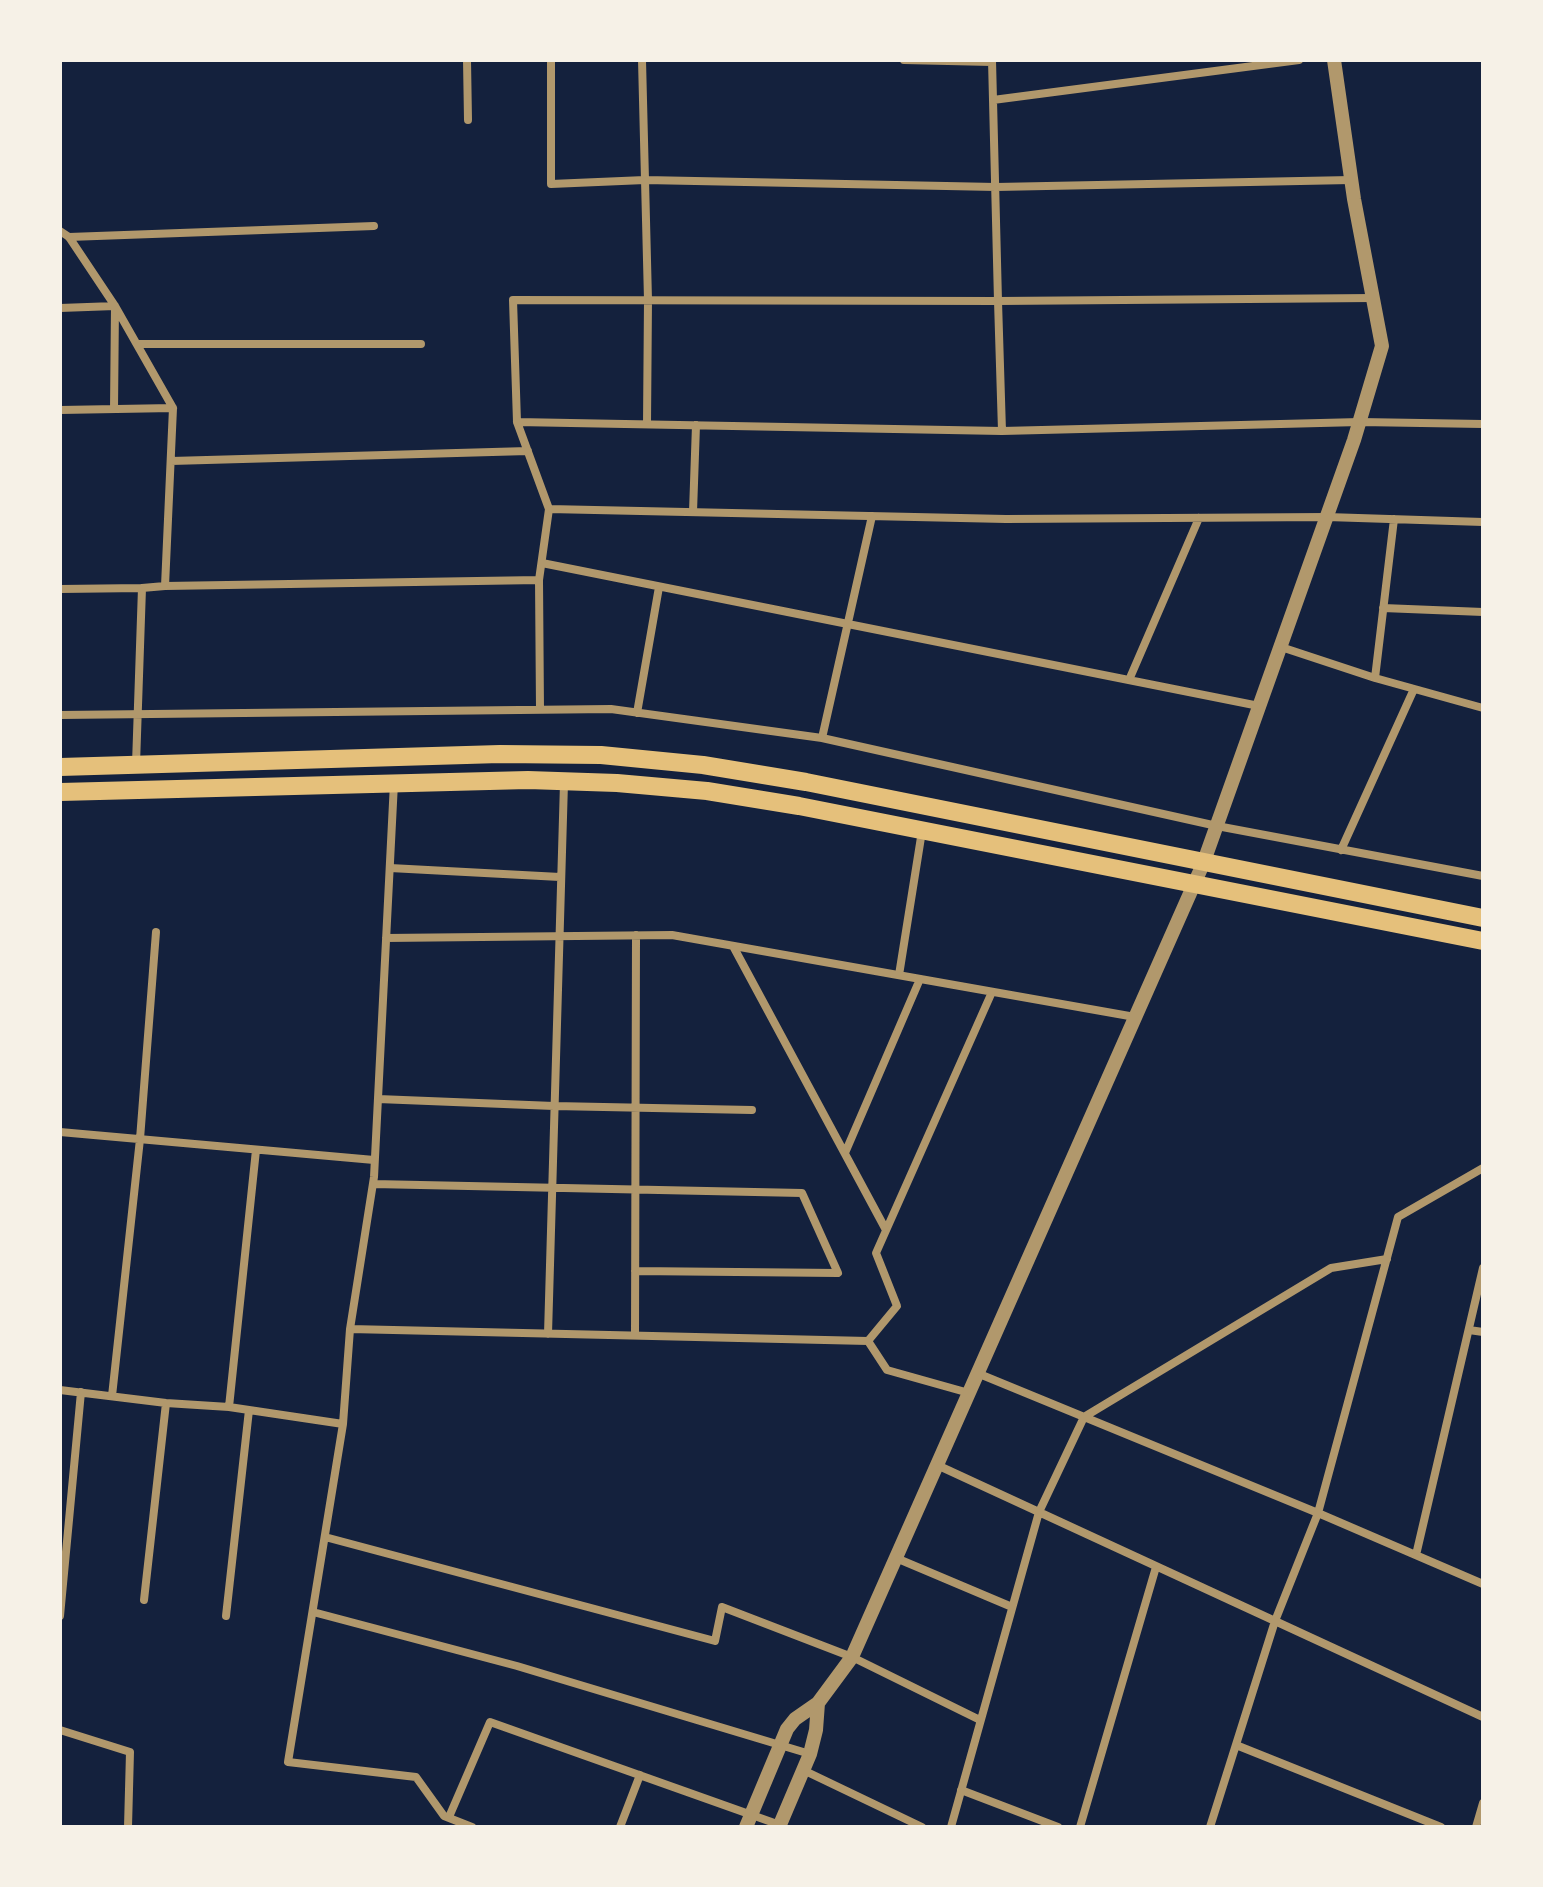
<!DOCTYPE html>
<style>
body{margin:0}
#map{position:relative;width:1543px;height:1887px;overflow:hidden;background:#14213d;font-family:Barlow,sans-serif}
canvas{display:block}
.frame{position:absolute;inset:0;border:62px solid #f6f1e7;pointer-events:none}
</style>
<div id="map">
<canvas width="1543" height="1887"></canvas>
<div class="frame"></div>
</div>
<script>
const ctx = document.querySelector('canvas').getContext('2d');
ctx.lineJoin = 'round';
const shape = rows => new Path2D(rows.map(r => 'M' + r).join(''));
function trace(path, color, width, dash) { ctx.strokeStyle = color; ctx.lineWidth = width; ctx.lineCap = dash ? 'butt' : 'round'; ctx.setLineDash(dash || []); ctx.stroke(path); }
const minor = shape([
 [467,60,468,120],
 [551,60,551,184,645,180,996,187,1351,180],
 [642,60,648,300,647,424],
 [904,60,992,62],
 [992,60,998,301,1002,431,517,422,513,300,998,301,1373,298],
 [993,100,1299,60],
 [60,231,69,237,115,306,173,408],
 [69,237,374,226],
 [60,308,115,306,114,409],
 [137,344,421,344],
 [60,410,173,408,165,586,142,588,136,764],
 [517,422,549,509,539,580,540,710],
 [1002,431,1360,422,1483,424],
 [171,461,528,451],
 [549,509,1006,519,1327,517,1483,522],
 [693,512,696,425],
 [542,563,1259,706],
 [165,586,539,580],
 [60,589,142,588],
 [1383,608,1483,612],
 [1281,647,1375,678,1394,519],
 [1375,678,1483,708],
 [1129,680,1199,518],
 [637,713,659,587],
 [60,715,611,709,822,738,1217,826,1483,876],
 [822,738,872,516],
 [1341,850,1414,689],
 [390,868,560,877],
 [386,938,672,935,1135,1017],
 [733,946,886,1230],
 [899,975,922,831],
 [378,1099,554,1106,752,1110],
 [60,1132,374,1160],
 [845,1153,920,979],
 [373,1184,802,1193,838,1273,635,1271],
 [350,1329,374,1177,394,783],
 [1469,1330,1483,1332],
 [548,1334,564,783],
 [635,1335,636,935],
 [868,1341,897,1306,876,1253,992,992],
 [977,1373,1318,1513,1483,1584],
 [60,1390,166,1403,229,1407,343,1424,350,1329,868,1341,887,1370,969,1393],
 [112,1396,140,1139,156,932],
 [229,1407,256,1150],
 [343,1424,288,1762,416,1777,444,1816,472,1827],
 [937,1465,1483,1717],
 [325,1537,715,1641,722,1607,852,1657,980,1720],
 [1416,1555,1483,1268],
 [896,1558,1012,1607],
 [144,1600,166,1403],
 [313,1612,517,1666,810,1754],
 [60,1616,81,1392],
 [226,1616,249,1410],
 [60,1730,130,1752,128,1827],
 [1236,1745,1441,1827],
 [803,1770,922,1827],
 [961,1790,1058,1827],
 [449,1817,490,1722,780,1825],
 [620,1827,640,1775],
 [951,1827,1039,1512,1084,1417,1331,1268,1387,1259],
 [1080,1827,1156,1567],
 [1210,1827,1275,1621,1318,1513,1398,1217,1483,1168],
 [1476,1827,1483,1803]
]);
const tertiary = shape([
 [746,1827,787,1729,795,1719,818,1703,852,1657,1203,864,1354,440,1382,346,1354,199,1334,60],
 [779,1827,810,1754,816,1730,818,1703]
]);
const trunk = shape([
 [60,767,500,754,601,755,703,765,806,782,1483,918],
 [60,792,528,780,617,783,707,791,799,806,1483,941]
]);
trace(minor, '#b1986c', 8);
trace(tertiary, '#b1986c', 14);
trace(trunk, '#e5c07b', 18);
</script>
